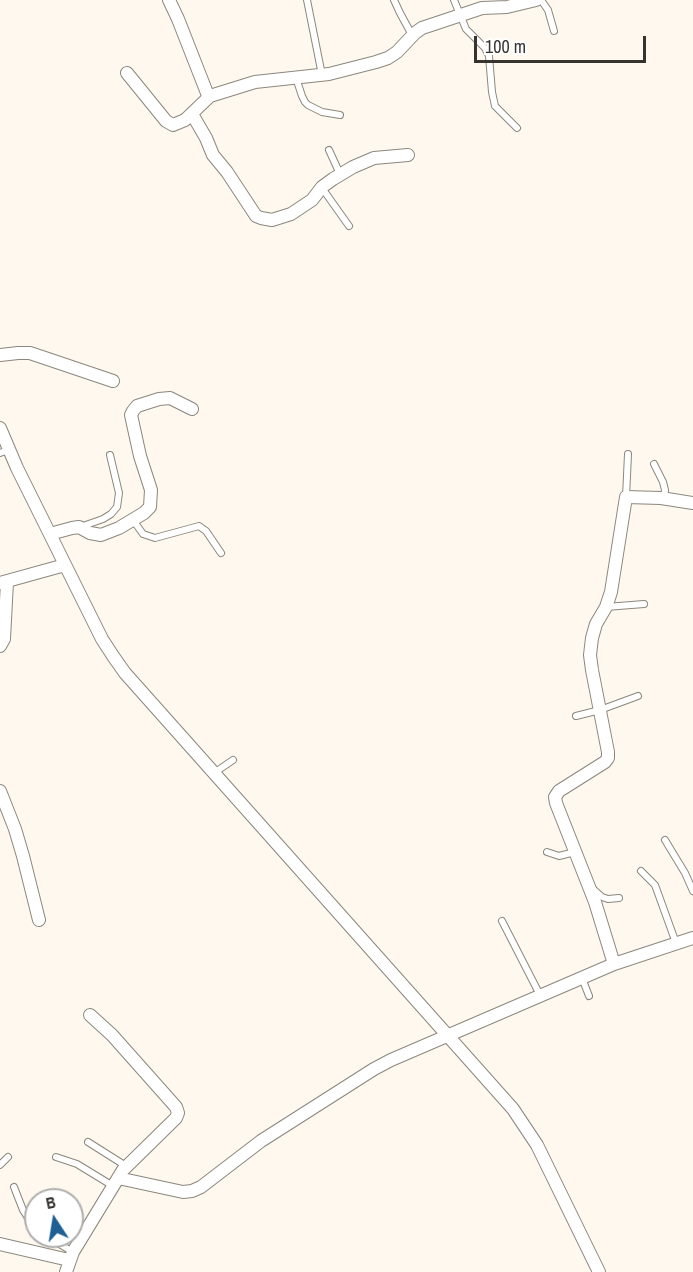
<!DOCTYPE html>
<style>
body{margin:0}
#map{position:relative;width:693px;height:1272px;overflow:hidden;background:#fef8ee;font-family:"Archivo Narrow",sans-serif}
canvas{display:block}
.north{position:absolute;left:24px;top:1188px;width:60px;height:60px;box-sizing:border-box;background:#fff;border:2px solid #afaeac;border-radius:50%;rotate:348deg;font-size:16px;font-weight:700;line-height:24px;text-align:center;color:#373430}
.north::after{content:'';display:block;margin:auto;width:21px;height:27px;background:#1e5f94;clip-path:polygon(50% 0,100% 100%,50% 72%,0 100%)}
.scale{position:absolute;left:474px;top:36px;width:172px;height:27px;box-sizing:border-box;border:3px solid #373430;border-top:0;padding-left:8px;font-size:18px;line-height:21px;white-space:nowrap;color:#373430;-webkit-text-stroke:4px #fff;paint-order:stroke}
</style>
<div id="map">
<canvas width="693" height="1272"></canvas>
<div class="north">B</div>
<div class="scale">100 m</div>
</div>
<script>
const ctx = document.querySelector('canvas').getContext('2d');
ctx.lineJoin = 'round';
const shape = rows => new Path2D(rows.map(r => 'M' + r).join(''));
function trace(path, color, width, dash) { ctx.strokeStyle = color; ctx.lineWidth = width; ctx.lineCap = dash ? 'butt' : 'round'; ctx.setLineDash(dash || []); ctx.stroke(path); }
const lane = shape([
 [307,0,322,75],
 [394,0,400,13,412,35],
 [454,0,466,29,485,48,489,56,492,92,495,106,517,128],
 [541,0,548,10,554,31],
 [296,78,302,96,305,102,308,105,322,112,340,115],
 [329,150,340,174],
 [322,188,349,226],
 [0,453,9,450],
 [654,464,663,482,665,490,664,498],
 [626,497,628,454],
 [133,520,143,534,155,538,199,526,206,531,221,553],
 [80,527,103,519,111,514,117,507,119,493,110,455],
 [606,607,644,604],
 [576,716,600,710,638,696],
 [214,773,233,760],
 [665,840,685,873,693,891],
 [547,852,559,856,575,852],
 [641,871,655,885,676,943],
 [593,889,602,897,608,899,619,898],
 [502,921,540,995],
 [582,978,589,996],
 [88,1142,126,1166],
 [56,1157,77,1164,113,1186],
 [0,1165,8,1157],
 [14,1187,23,1210,32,1224,36,1228],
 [46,1236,73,1252]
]);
const street = shape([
 [169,0,178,19,207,93,210,96],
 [127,73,166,121,173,125,185,120,210,96,255,82,329,74,376,62,388,58,397,52,415,33,422,28,482,8,507,7,536,0],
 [192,114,206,138,213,155,227,172,256,216,261,218,272,220,291,214,312,200,322,187,333,179,353,167,374,158,408,155],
 [0,355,18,353,30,353,113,381],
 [0,428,17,468,102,639,113,656,125,673,513,1109,537,1145,599,1272],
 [50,534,72,528,79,527,90,533,101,535,119,528,144,513,150,507,151,490,140,456,131,415,133,411,137,406,159,399,170,398,192,409],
 [0,583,65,565],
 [0,646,4,639,7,582],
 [0,791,15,829,23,856,39,920],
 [614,964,595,902,556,803,555,797,559,791,605,762,608,758,608,752,592,670,590,655,592,638,596,624,606,607,611,592,626,497,661,498,693,503],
 [118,1178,183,1192,192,1191,201,1187,261,1141,374,1069,391,1060,614,964,693,938],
 [0,1244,69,1260],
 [66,1272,73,1252,123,1170,176,1118,178,1113,176,1107,112,1035,90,1015]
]);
trace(lane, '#8c877e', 8);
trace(street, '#8c877e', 14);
trace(lane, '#fff', 6);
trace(street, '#fff', 12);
</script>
